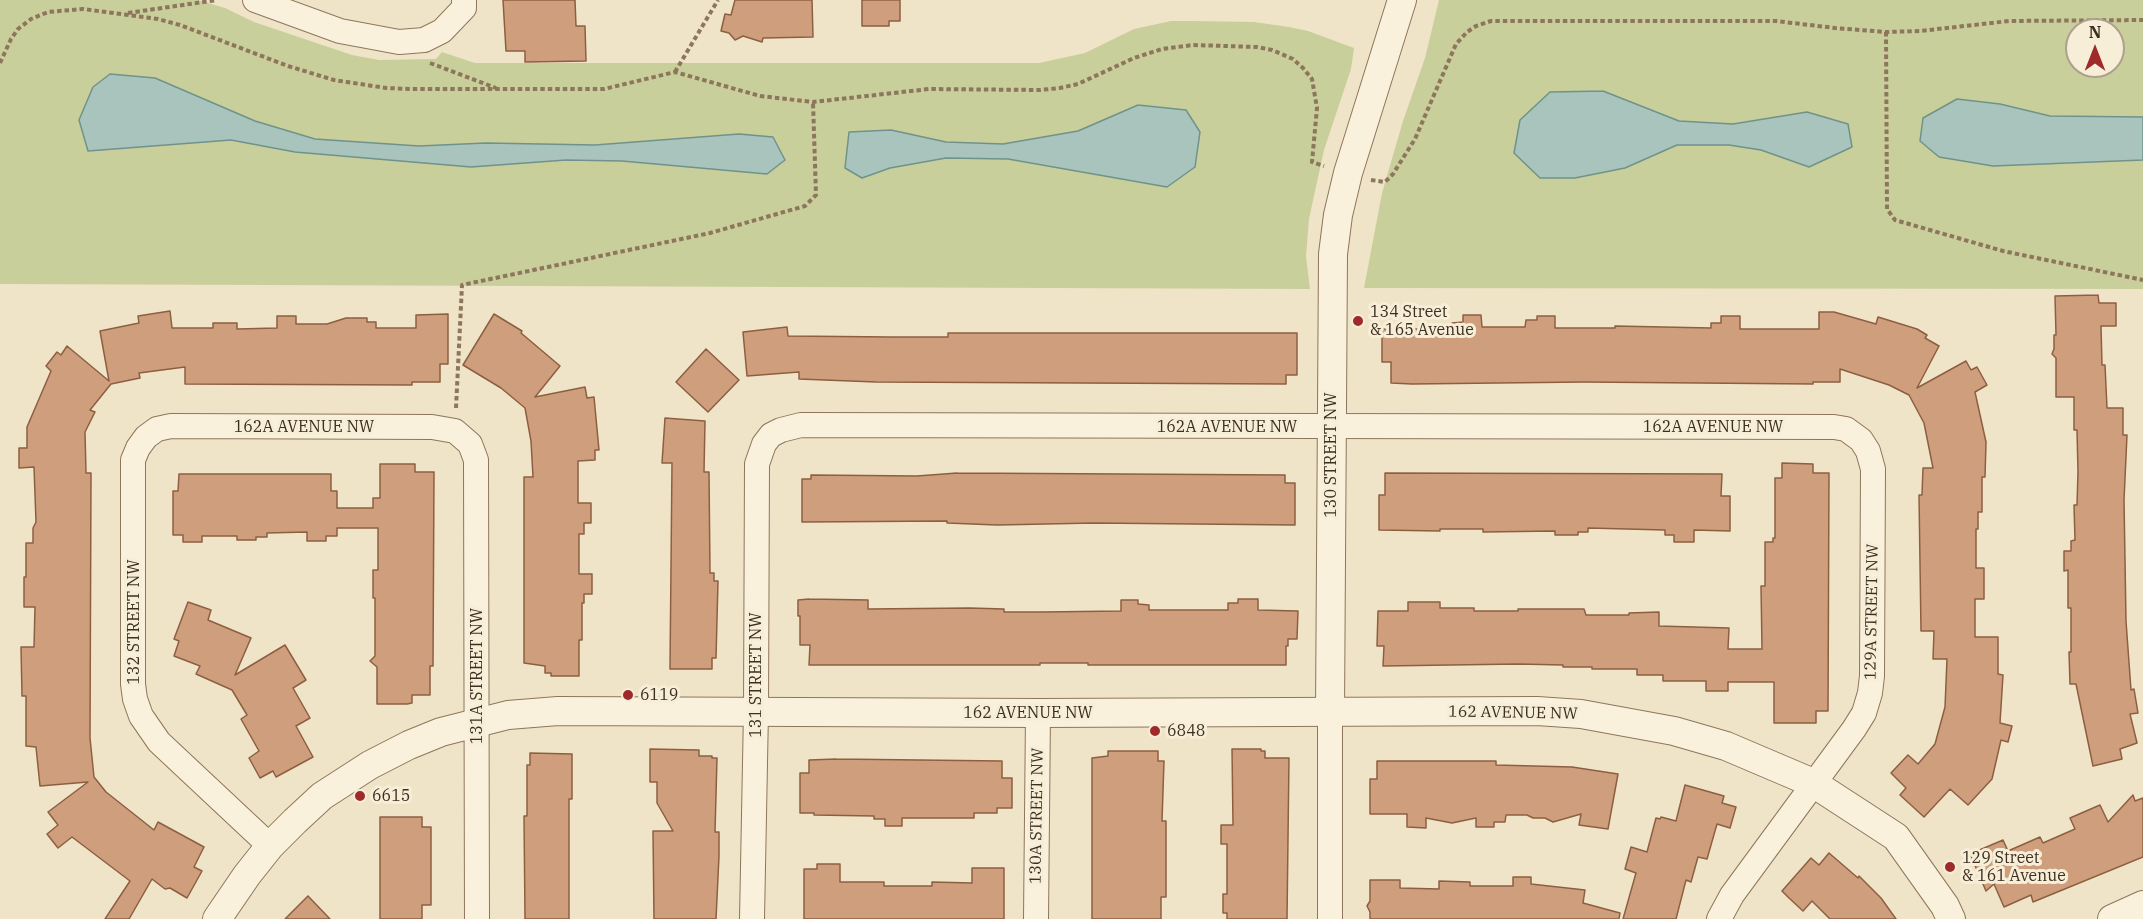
<!DOCTYPE html>
<style>
body{margin:0}
#map{position:relative;width:2143px;height:919px;overflow:hidden;background:#f0e4c8;font-family:"IBM Plex Serif",serif}
canvas{display:block}
.north{position:absolute;left:2065px;top:18px;width:60px;height:60px;box-sizing:border-box;background:#f7eed8;border:2px solid #ada18e;border-radius:50%;rotate:0deg;font-size:16px;font-weight:700;line-height:24px;text-align:center;color:#3d2e20}
.north::after{content:'';display:block;margin:auto;width:21px;height:27px;background:#9e2a2b;clip-path:polygon(50% 0,100% 100%,50% 72%,0 100%)}
</style>
<div id="map">
<canvas width="2143" height="919"></canvas>
<div class="north">N</div>
</div>
<script>
const ctx = document.querySelector('canvas').getContext('2d');
ctx.lineJoin = 'round';
function paint(path, color) { ctx.fillStyle = color; ctx.fill(path, 'evenodd'); }
const shape = rows => new Path2D(rows.map(r => 'M' + r).join(''));
function trace(path, color, width, dash) { ctx.strokeStyle = color; ctx.lineWidth = width; ctx.lineCap = dash ? 'butt' : 'round'; ctx.setLineDash(dash || []); ctx.stroke(path); }
function label(font, color, halo, rows, align = 'center') {
  ctx.font = font + ' "IBM Plex Serif",serif'; ctx.lineWidth = 6; ctx.setLineDash([]); ctx.textBaseline = 'middle'; ctx.strokeStyle = halo; ctx.fillStyle = color; for (const [text, x, y, turn = 0] of rows) {
    ctx.save(); ctx.translate(x, y); ctx.rotate((+turn || 0) * Math.PI / 180); ctx.textAlign = isNaN(turn) ? turn : align; if (halo) ctx.strokeText(text, 0, 0); ctx.fillText(text, 0, 0); ctx.restore();
  }
}
const green = shape([
 [0,0,198,0,225,8,254,22,352,55,379,60,436,59,442,52,475,63,1039,63,1085,53,1134,29,1171,21,1193,21,1254,22,1289,27,1308,31,1354,48,1351,69,1324,150,1309,219,1306,256,1310,289,0,284],
 [1439,0,2143,0,2143,289,1364,288,1382,193,1403,121,1425,58],
 [2077,30,2113,30,2113,66,2077,66]
]);
const water = shape([
 [110,74,155,78,255,121,315,139,419,146,486,143,595,145,739,134,773,137,785,160,767,174,622,161,566,160,471,167,295,152,231,140,88,151,79,120,93,87,110,74],
 [1603,91,1679,121,1733,124,1807,112,1848,124,1852,147,1809,167,1761,150,1729,145,1677,145,1625,168,1575,178,1540,178,1514,153,1520,120,1550,92,1603,91],
 [1957,99,2000,104,2050,116,2143,117,2143,160,1993,166,1939,157,1920,141,1923,118,1957,99],
 [1138,105,1186,110,1200,132,1195,167,1167,187,1008,159,946,158,890,168,862,178,845,168,849,132,891,130,946,142,1003,144,1078,131,1138,105]
]);
const building = shape([
 [503,0,575,0,576,26,585,26,586,61,525,62,525,51,506,51,503,0],
 [735,0,812,0,813,37,763,38,762,42,743,36,735,40,729,33,721,31,725,14,731,15,735,0],
 [862,0,900,0,900,21,889,21,889,26,862,26,862,0],
 [2098,295,2099,303,2116,303,2116,326,2101,326,2102,365,2105,365,2107,408,2123,408,2123,435,2127,435,2124,500,2126,621,2131,690,2134,689,2138,713,2130,714,2137,743,2120,749,2122,759,2093,766,2076,684,2070,684,2069,652,2071,652,2071,608,2068,608,2068,570,2064,571,2064,551,2071,551,2071,541,2075,540,2074,505,2077,505,2078,472,2077,430,2074,430,2074,397,2056,397,2056,358,2052,354,2054,349,2054,335,2056,335,2055,296,2098,295],
 [170,311,172,328,213,328,213,323,237,323,237,329,277,328,277,316,296,316,296,324,327,324,346,318,367,318,367,322,376,322,376,328,416,328,416,315,448,314,448,364,440,364,440,382,412,382,412,385,185,384,185,367,139,373,140,378,111,384,90,410,95,412,85,432,86,473,91,473,90,738,94,777,106,792,154,830,158,822,204,847,194,867,202,871,187,898,170,888,165,889,152,879,129,919,105,919,130,881,72,837,58,848,47,834,58,825,48,812,88,782,40,786,36,747,26,746,26,696,22,696,21,647,34,647,35,607,24,607,24,577,26,577,26,543,33,543,33,528,36,522,34,467,19,468,19,448,27,448,27,427,51,371,46,366,57,352,61,355,67,346,109,381,100,331,139,323,138,316,170,311],
 [1819,312,1834,312,1876,324,1878,317,1917,329,1927,335,1925,338,1939,346,1917,388,1966,361,1971,370,1977,367,1987,385,1975,392,1986,442,1985,477,1982,477,1982,512,1978,512,1978,529,1976,529,1976,568,1984,568,1984,599,1975,599,1975,637,1998,637,1998,674,2003,675,2000,723,2012,726,2008,742,2001,740,1992,779,1968,805,1950,789,1924,817,1900,795,1906,788,1891,773,1908,755,1918,764,1935,744,1945,707,1947,659,1933,659,1934,631,1921,631,1919,495,1922,495,1923,468,1933,468,1924,423,1909,395,1889,385,1840,369,1840,382,1813,382,1813,384,1584,382,1412,384,1391,383,1391,362,1382,362,1382,329,1423,329,1423,326,1452,326,1452,323,1463,322,1463,315,1481,315,1482,327,1525,327,1526,320,1537,320,1537,316,1555,316,1555,328,1615,328,1615,326,1711,328,1711,323,1721,323,1721,316,1740,316,1740,329,1819,329,1819,312],
 [494,314,522,331,521,333,560,366,535,397,585,387,587,398,594,397,599,450,595,450,595,460,578,461,578,503,591,503,591,523,584,523,584,534,579,534,579,574,592,574,592,594,584,594,584,603,582,603,582,640,579,640,579,676,551,676,551,673,545,673,545,666,524,663,524,477,533,477,531,441,525,408,501,388,463,365,494,314],
 [787,327,788,336,891,337,948,337,948,333,1297,333,1297,375,1286,375,1286,384,876,382,799,379,799,372,747,376,743,332,787,327],
 [706,349,739,380,708,412,676,382,706,349],
 [665,418,705,421,704,472,709,472,710,573,714,573,714,581,718,581,716,658,712,658,712,669,670,669,672,463,662,463,665,418],
 [1782,463,1813,464,1813,473,1829,473,1828,711,1816,711,1816,723,1774,723,1774,682,1728,682,1728,691,1706,691,1706,681,1663,681,1663,675,1637,675,1637,669,1592,669,1592,667,1563,667,1563,665,1518,664,1383,666,1384,646,1377,646,1378,611,1408,611,1408,602,1440,602,1440,608,1474,608,1474,611,1518,611,1518,609,1584,609,1586,615,1629,615,1629,613,1659,612,1659,626,1729,628,1728,649,1762,649,1761,586,1765,586,1765,542,1773,542,1773,538,1775,538,1775,478,1782,478,1782,463],
 [380,464,415,464,415,472,434,472,433,666,430,666,430,695,412,695,412,703,407,704,377,704,377,667,370,661,375,656,375,598,373,598,373,570,378,570,378,528,337,528,337,536,326,536,326,541,307,541,307,532,267,533,267,537,256,537,256,540,237,540,237,536,202,536,202,542,183,542,183,535,173,535,173,491,178,491,179,474,331,474,331,491,337,491,337,508,373,508,373,498,380,498,380,464],
 [957,473,1285,475,1285,483,1295,483,1295,525,1094,523,997,525,947,523,947,521,802,522,802,479,811,479,811,475,917,476,957,473],
 [1385,473,1722,474,1721,496,1730,496,1730,531,1694,530,1694,542,1674,542,1674,535,1665,535,1665,530,1588,528,1588,532,1578,532,1578,535,1555,535,1555,531,1483,532,1483,529,1440,529,1440,531,1379,530,1379,495,1385,495,1385,473],
 [809,599,868,600,868,609,970,608,1004,609,1004,612,1043,612,1121,611,1121,600,1138,600,1138,604,1149,605,1149,610,1228,610,1228,603,1238,603,1238,599,1258,599,1258,610,1298,611,1297,639,1288,639,1288,646,1286,646,1286,665,1088,665,1088,663,1040,663,1040,665,809,665,810,645,800,645,800,616,798,616,798,600,809,599],
 [188,602,211,610,208,620,251,638,235,675,285,645,306,680,293,688,310,718,296,726,313,757,276,777,273,771,260,778,249,758,259,751,241,719,247,715,232,690,196,674,200,666,174,656,179,641,174,639,188,602],
 [650,749,699,750,699,756,712,756,712,758,717,758,715,832,719,832,719,856,716,919,654,919,653,831,673,831,657,803,657,782,650,782,650,749],
 [1232,749,1261,749,1261,751,1265,751,1265,758,1289,758,1287,919,1227,919,1227,913,1223,913,1223,894,1227,894,1227,844,1221,844,1221,825,1233,825,1232,749],
 [1108,751,1158,751,1158,761,1164,761,1162,821,1166,821,1166,897,1161,897,1161,919,1092,919,1092,758,1108,756,1108,751],
 [530,753,572,754,572,799,569,799,569,919,525,919,524,816,527,816,527,765,530,765,530,753],
 [836,759,1002,761,1002,778,1012,778,1012,808,997,808,997,813,974,813,974,818,902,818,902,826,885,826,885,819,874,819,874,816,814,815,814,813,800,813,800,773,809,773,809,760,836,759],
 [1377,761,1496,761,1496,765,1572,767,1618,774,1608,829,1579,825,1581,814,1553,822,1545,818,1533,818,1527,815,1506,815,1505,822,1494,822,1494,827,1476,827,1476,818,1452,823,1426,818,1426,828,1407,827,1407,814,1370,814,1370,779,1377,779,1377,761],
 [1685,785,1724,796,1722,803,1736,807,1730,828,1717,824,1707,859,1698,857,1691,882,1686,880,1676,919,1623,919,1636,873,1625,869,1631,847,1647,852,1656,818,1660,819,1661,817,1676,821,1685,785],
 [2133,795,2135,801,2143,798,2143,857,2033,902,2031,895,2004,907,1994,884,1986,891,1970,854,2003,840,2008,851,2040,837,2043,843,2075,829,2070,818,2100,805,2108,822,2133,795],
 [380,817,422,817,422,827,431,827,431,905,422,905,422,919,380,919,380,817],
 [1829,853,1858,878,1859,876,1881,898,1896,919,1830,919,1812,901,1803,911,1789,898,1782,891,1811,858,1819,865,1829,853],
 [817,864,840,864,840,882,884,882,884,886,932,886,932,882,972,883,972,868,1004,868,1004,919,804,919,804,869,817,869,817,864],
 [1513,877,1531,877,1531,884,1585,890,1583,903,1620,913,1619,919,1370,919,1370,912,1367,906,1370,901,1370,880,1400,880,1400,888,1439,889,1439,881,1470,882,1470,886,1513,886,1513,877],
 [308,896,330,919,285,919,308,896]
]);
const path = shape([
 [128,13,217,0],
 [1886,32,1887,209,1895,220,2003,251,2143,280],
 [0,63,11,39,18,29,31,19,48,12,83,9,158,19,180,25,288,66,334,80,386,88,411,89,604,89,675,72,760,96,813,102,929,89,1040,90,1060,88,1078,84,1134,58,1162,49,1193,45,1257,47,1272,50,1293,59,1303,68,1312,79,1317,108,1312,162,1324,166],
 [430,63,496,88],
 [675,72,718,0],
 [1371,180,1385,182,1393,174,1415,139,1456,44,1467,32,1476,26,1491,21,1776,21,1835,28,1886,32,1920,31,2009,21,2143,20],
 [456,408,462,285,710,233,805,206,816,195,813,102]
]);
const minor = shape([
 [255,0,340,31,399,42,424,40,442,31,464,8,464,0],
 [270,846,159,742,141,716,135,699,133,684,133,460,138,448,146,437,157,429,171,426,432,427,455,431,470,444,476,460,477,919],
 [752,919,756,711,757,464,764,444,771,435,781,430,801,425,1834,427,1846,429,1861,440,1868,451,1873,469,1872,676,1870,693,1864,713,1854,729,1732,895,1719,919],
 [1036,919,1038,713],
 [1330,919,1330,712]
]);
const tertiary = shape([
 [1330,712,1333,254,1338,215,1348,173,1402,0],
 [217,919,247,875,270,846,295,821,322,796,370,765,409,745,441,732,508,715,558,711,1038,713,1537,711,1581,714,1674,731,1726,746,1813,783,1896,837,1945,906,1951,919],
 [2112,919,2143,905]
]);
const markers = [
 [1358,321,6,"#9e2a2b"],
 [628,695,6,"#9e2a2b"],
 [1155,731,6,"#9e2a2b"],
 [360,796,6,"#9e2a2b"],
 [1950,867,6,"#9e2a2b"]
];
const poiNames = [
 ["134 Street",1370,312],
 ["& 165 Avenue",1370,330],
 ["6119",640,695],
 ["6848",1167,731],
 ["6615",372,796],
 ["129 Street",1962,858],
 ["& 161 Avenue",1962,876]
];
const streetNames = [
 ["162A AVENUE NW",304,427],
 ["162A AVENUE NW",1227,427],
 ["162A AVENUE NW",1713,427],
 ["130 STREET NW",1331,455,-90],
 ["129A STREET NW",1872,612,-89],
 ["132 STREET NW",134,622,-90],
 ["131 STREET NW",756,675,-90],
 ["131A STREET NW",477,676,-90],
 ["162 AVENUE NW",1028,713],
 ["162 AVENUE NW",1513,713,1],
 ["130A STREET NW",1037,816,-89]
];
paint(green, '#c9cf9b');
paint(water, '#a9c4bc');
trace(water, '#6f938a', 1.5);
paint(building, '#cf9f7d');
trace(building, '#8d5f41', 1.5);
trace(minor, '#8d765c', 26);
trace(tertiary, '#8d765c', 30);
trace(path, '#8d765c', 4, [4.5, 3]);
trace(minor, '#faf1dc', 24);
trace(tertiary, '#faf1dc', 28);
for (const [x, y, r, color] of markers) { const dot = new Path2D(); dot.arc(x, y, r, 0, 2 * Math.PI); ctx.fillStyle = color; ctx.fill(dot); trace(dot, '#f7eed8', 2); }
label('16px', '#3d2e20', '#f7eed8', poiNames, 'left');
label('16px', '#3d2e20', '#f7eed8', streetNames);
</script>
